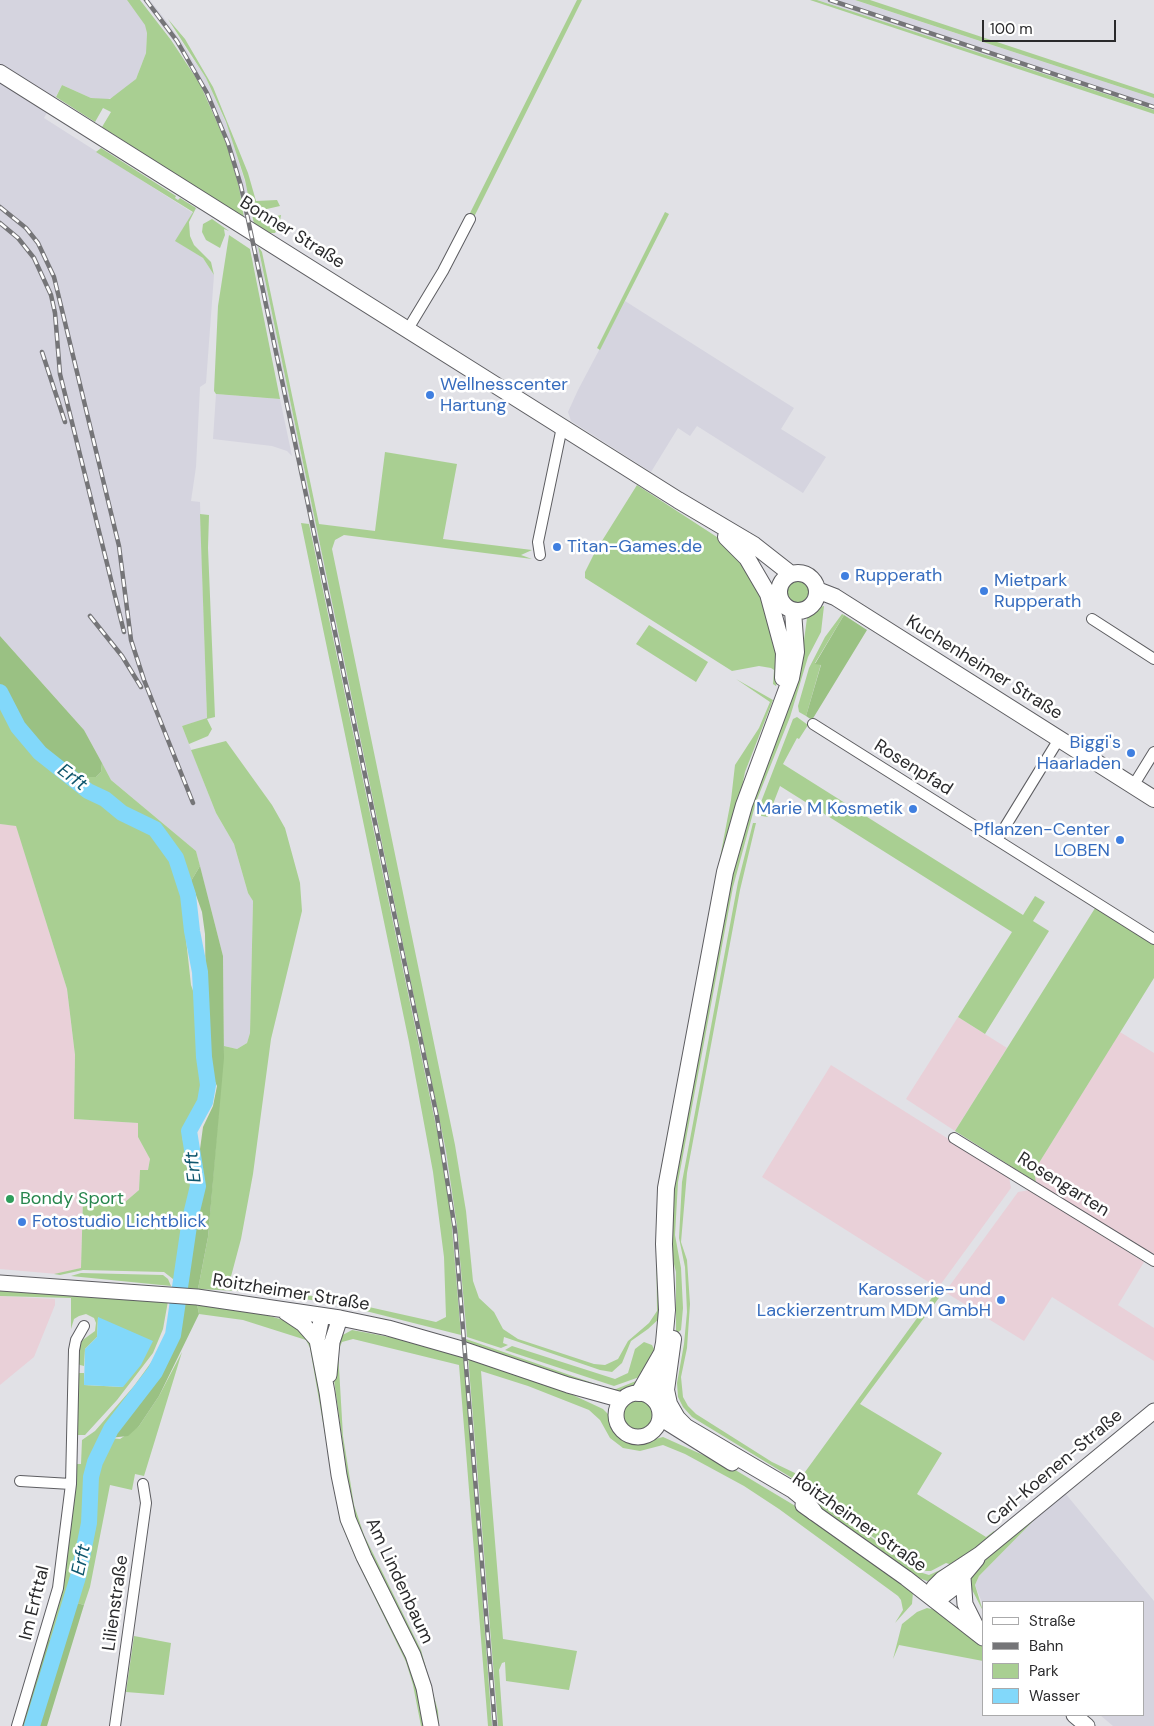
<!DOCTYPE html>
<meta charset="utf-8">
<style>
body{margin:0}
#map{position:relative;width:1154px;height:1726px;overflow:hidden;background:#e1e1e6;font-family:"DM Sans",sans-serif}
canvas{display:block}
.legend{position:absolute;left:982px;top:1601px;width:162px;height:115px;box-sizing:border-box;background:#fff;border:1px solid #aaaaab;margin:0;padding:6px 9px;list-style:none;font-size:15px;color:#2a2a2c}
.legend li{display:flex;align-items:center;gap:10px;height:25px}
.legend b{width:25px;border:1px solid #aaaaab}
.scale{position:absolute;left:982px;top:20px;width:134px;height:22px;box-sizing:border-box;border:2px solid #2a2a2c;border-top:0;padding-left:6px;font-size:15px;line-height:18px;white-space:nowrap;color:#2a2a2c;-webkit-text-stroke:4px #fff;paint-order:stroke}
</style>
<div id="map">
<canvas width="1154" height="1726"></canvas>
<ul class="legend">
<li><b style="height:6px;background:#fff"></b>Straße</li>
<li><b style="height:6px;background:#757578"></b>Bahn</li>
<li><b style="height:14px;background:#a9cf92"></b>Park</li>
<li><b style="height:14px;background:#82d8fa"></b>Wasser</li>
</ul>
<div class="scale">100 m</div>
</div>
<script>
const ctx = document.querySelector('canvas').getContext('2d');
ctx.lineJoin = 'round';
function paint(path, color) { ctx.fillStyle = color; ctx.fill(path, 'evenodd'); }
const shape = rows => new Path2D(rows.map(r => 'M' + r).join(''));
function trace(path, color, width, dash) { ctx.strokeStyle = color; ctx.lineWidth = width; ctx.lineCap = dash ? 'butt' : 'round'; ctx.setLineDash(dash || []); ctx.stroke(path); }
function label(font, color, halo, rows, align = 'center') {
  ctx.font = font + ' "DM Sans",sans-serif'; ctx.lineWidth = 5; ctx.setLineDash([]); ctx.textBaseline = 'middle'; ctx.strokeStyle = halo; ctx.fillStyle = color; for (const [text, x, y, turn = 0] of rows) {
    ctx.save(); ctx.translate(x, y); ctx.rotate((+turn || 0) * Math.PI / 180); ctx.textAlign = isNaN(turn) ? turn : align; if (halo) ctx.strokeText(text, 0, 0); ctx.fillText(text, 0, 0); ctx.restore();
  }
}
const commercial = shape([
 [0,824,16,825,67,989,75,1055,74,1119,139,1123,138,1137,150,1159,148,1170,140,1170,139,1190,125,1202,83,1199,81,1268,57,1274,0,1269],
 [958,1017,1007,1048,955,1131,906,1099],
 [1120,1032,1154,1053,1154,1255,1036,1182,1034,1171],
 [831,1065,1009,1177,1011,1188,938,1288,762,1177],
 [1030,1190,1144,1262,1118,1305,1154,1328,1154,1361,1052,1297,1024,1341,945,1292,1018,1192],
 [0,1296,55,1299,55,1305,34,1357,0,1385]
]);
const built = shape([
 [0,0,127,0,146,25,147,33,146,53,136,79,117,96,105,100,91,98,62,85,44,118,193,213,176,241,203,258,214,275,206,383,200,387,196,467,191,501,200,502,207,719,182,726,216,813,234,844,248,893,253,901,250,1033,247,1043,237,1049,224,1046,223,956,196,851,111,780,84,730,0,636],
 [143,0,150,0,164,18,183,44,208,87,191,56,206,78,229,130,251,202,252,207,249,208,252,223,245,218,231,159,210,104,183,54],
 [817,0,855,0,882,9,1154,98,1154,110],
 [251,242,258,246,262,266,446,1151,457,1226,467,1337,461,1335,450,1204,443,1159],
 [625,301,794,408,781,429,826,457,803,493,697,426,690,436,678,428,651,472,571,421,568,412,578,390],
 [216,394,280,399,292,456,287,451,272,446,213,439],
 [464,1355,468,1356,468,1360,498,1726,492,1726],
 [1065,1493,1154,1601,1154,1726,1113,1726,1100,1715,1143,1715,1143,1602,983,1602,983,1605,975,1585,979,1576,1041,1513]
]);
const green = shape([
 [127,0,140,0,171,40,200,84,227,145,239,187,244,218,102,127,111,112,103,108,95,122,56,97,62,85,91,98,110,99,136,79,146,53,147,33,145,25],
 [577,0,582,0,472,221,467,219],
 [810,0,817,0,1118,98,1154,110,1154,114],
 [855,0,870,0,1154,94,1154,98],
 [168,19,185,39,213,87,248,173,256,201,277,200,280,206,258,211,260,220,281,215,279,227,275,233,270,233,254,224,245,180,226,122,206,78],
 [101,148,176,196,175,198,178,200,180,198,196,208,189,222,190,236,194,245,211,262,214,275,203,258,175,241,193,212,96,152],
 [665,212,669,214,600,350,597,348],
 [212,219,229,231,224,229,225,235,220,248,206,240,202,232,203,224],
 [229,235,250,249,280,399,216,394,214,391,218,306],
 [258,246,262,252,319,524,375,531,385,452,457,464,443,539,532,550,521,555,532,559,344,535,335,540,332,549,455,1145,466,1211,473,1281,479,1298,494,1312,503,1329,518,1339,594,1364,605,1365,618,1359,628,1341,649,1323,657,1311,656,1224,661,1168,731,800,735,765,759,728,770,702,736,679,773,700,745,772,666,1158,662,1316,648,1329,631,1341,622,1363,612,1372,600,1370,504,1337,503,1343,508,1345,501,1348,467,1337,457,1226,446,1151],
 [637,485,723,541,750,571,777,639,779,673,776,686,773,684,774,670,771,668,759,666,732,671,585,578,585,572,595,552],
 [200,514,209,515,208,548,215,717,207,719,212,729,208,736,189,744,182,726,207,718],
 [301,523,309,524,443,1159,450,1204,461,1335,338,1304,257,1292,198,1289,208,1237,224,1046,237,1049,247,1043,250,1033,253,901,248,893,234,844,216,813,191,750,226,741,272,805,285,828,300,883,302,911,271,1039,253,1174,241,1239,229,1284,333,1299,436,1322,446,1317,444,1257,433,1172,409,1042],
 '783 592a15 15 0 1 1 30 0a15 15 0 1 1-30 0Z',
 [824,606,821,632,808,657,790,717,756,802,733,887,678,1182,675,1235,681,1268,683,1308,681,1330,676,1334,676,1272,670,1248,672,1186,738,841,803,648,807,618,813,609],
 [842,614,844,615,815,663,821,664,806,716,799,712,798,706,809,668,825,637],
 [649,625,708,662,696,682,636,644],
 [0,700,5,713,21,737,64,778,134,823,155,833,176,867,182,887,186,899,185,930,191,985,196,999,198,1050,204,1090,204,1095,182,1134,183,1141,190,1154,194,1189,184,1215,178,1287,173,1286,173,1279,164,1272,83,1270,60,1275,54,1274,81,1268,83,1199,125,1202,139,1190,140,1170,148,1170,150,1159,138,1137,138,1123,74,1119,75,1055,67,989,16,826,0,824],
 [797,717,808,725,799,739,797,738,783,764,1023,915,1035,896,1045,902,1033,921,1049,931,985,1034,958,1017,1012,932,780,786,768,817,756,815,793,719],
 [102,763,111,780,196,851,200,866,191,881,177,852,158,827,143,818,133,815,106,794,92,789,74,777,96,777,101,772],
 [753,823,756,823,740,890,687,1173,681,1242,687,1260,690,1304,687,1348,681,1377,683,1397,688,1406,696,1414,772,1462,799,1475,805,1472,939,1288,944,1291,860,1404,942,1453,917,1494,986,1537,994,1531,997,1535,952,1565,946,1563,931,1571,926,1571,916,1567,820,1500,810,1489,692,1417,683,1407,678,1397,677,1383,684,1344,687,1312,685,1267,679,1238,682,1182,738,882],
 [1097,905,1154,943,1154,978,1034,1171,1036,1182,955,1131],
 [81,1273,163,1275,168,1279,171,1286,71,1276],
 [0,1288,168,1301,163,1329,153,1353,117,1400,85,1435,75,1435,78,1373,84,1373,84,1385,123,1387,98,1317,97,1337,85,1349,84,1366,80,1365,77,1363,80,1342,95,1331,96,1323,94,1318,86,1314,79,1316,74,1319,71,1329,71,1298,0,1296],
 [172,1301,177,1302,164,1351,150,1373,108,1426,90,1462,86,1517,73,1580,54,1641,46,1639,74,1464,81,1464,82,1440,95,1431,134,1386,155,1357,166,1334],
 [197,1304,259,1313,287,1321,311,1340,334,1474,409,1656,426,1726,421,1726,413,1685,406,1662,355,1557,340,1521,310,1348,306,1340,243,1320,199,1314],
 [352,1330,400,1339,464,1355,492,1726,488,1726,459,1365,353,1339,342,1342,338,1351,343,1436,354,1505,364,1535,421,1650,438,1711,439,1726,435,1726,353,1517,334,1380,339,1337],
 [466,1339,610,1389,616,1389,641,1379,637,1386,617,1393,466,1344],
 [644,1342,652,1345,656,1353,645,1375,614,1386,505,1350,512,1346,615,1379,628,1373,635,1349],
 [182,1352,144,1476,135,1474,132,1490,110,1485,90,1587,84,1605,77,1603,95,1514,96,1489,105,1447,109,1438,120,1439,139,1426,159,1396],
 [468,1356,560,1389,603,1409,608,1414,617,1433,628,1441,639,1443,663,1437,732,1468,797,1507,913,1592,912,1604,895,1623,903,1610,901,1600,898,1596,779,1509,744,1486,685,1454,663,1445,640,1451,623,1448,610,1438,600,1420,589,1410,528,1386,481,1371,503,1639,577,1651,569,1690,506,1681,505,1662,502,1663,499,1670,503,1726,498,1726],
 '621 1415a17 17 0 1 1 34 0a17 17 0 1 1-34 0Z',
 [676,1402,690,1420,807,1491,820,1503,852,1523,916,1571,929,1575,947,1567,933,1580,927,1581,919,1578,842,1523,684,1421],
 [1041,1513,979,1576,975,1585,983,1611,968,1582,977,1568,991,1555],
 [927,1608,936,1610,983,1647,983,1661,899,1645,893,1659,902,1624,917,1612],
 [134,1636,171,1643,164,1695,126,1692]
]);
const forest = shape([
 [844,615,867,630,812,720,806,716,821,665,815,664],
 [0,636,84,730,102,763,101,772,96,777,74,777,42,751,24,731,0,686],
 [200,866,223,956,224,1058,208,1237,198,1289,185,1288,194,1238,194,1214,201,1191,198,1164,203,1127,213,1106,217,1086,207,1065,205,934,202,912,191,881],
 [183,1302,197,1304,199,1314,159,1396,139,1426,128,1436,109,1438,168,1356,177,1332],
 [77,1603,84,1605,47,1726,36,1726],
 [46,1639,54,1641,29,1726,20,1726]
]);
const water = shape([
 [98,1317,153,1341,141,1365,123,1387,84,1385,85,1349,97,1337]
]);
const river = shape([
 [0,692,18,727,40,753,88,791,105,799,122,813,155,829,176,858,188,895,192,931,200,972,204,1057,208,1085,205,1102,189,1131,198,1186,190,1219,173,1335,155,1372,111,1429,95,1462,91,1477,89,1523,78,1577,32,1726]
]);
const street = shape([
 [408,329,443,271,470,219],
 [540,555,538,542,562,427],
 [1092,619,1154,659],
 [813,724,1154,939],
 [1133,786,1154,752],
 [997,840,1059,739],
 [954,1138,1154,1261],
 [20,1481,71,1484],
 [17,1726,58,1588,71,1484,74,1350,76,1340,84,1326],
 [115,1726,146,1503,143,1484]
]);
const secondary = shape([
 [0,1283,197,1297,340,1318,388,1328,465,1350,568,1385,622,1400],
 [285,1312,303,1324,317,1340],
 [322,1316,317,1340,327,1392,339,1475,348,1519,364,1557,413,1655,424,1688,431,1726],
 [329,1375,332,1342,340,1318],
 '616 1415a22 22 0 1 1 44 0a22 22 0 1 1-44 0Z',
 [660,1418,732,1463],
 [803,1505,906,1578,983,1638],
 [963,1578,965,1604,978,1630],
 [932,1597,934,1587,942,1579,980,1554,1154,1411],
 [932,1597,943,1596,952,1589,977,1559],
 [1074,1715,1087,1726]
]);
const primary = shape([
 [0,73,678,500,754,545,791,574],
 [726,537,747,558,768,594,784,653,783,678],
 '779 592a19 19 0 1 1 38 0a19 19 0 1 1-38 0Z',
 [817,590,835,597,1154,799],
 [673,1339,666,1390,669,1404,677,1418,686,1427,793,1490,804,1499,814,1512],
 [639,1393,662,1353,664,1343,667,1310,664,1244,666,1188,725,872,744,805,791,678,796,652,793,611],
 [655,1400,659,1375]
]);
const rail = shape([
 [146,0,177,41,207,93,228,143,241,186,437,1117,455,1230,495,1726],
 [830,0,1154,107],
 [0,207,26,228,38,243,54,277,119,546,131,640,144,680,193,803],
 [0,223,18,238,34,258,51,295,55,313,60,374,124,632],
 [42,352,65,422],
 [90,616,122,656,141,687]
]);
const markers = [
 [430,395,5,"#3f7fe0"],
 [557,547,5,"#3f7fe0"],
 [845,576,5,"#3f7fe0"],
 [984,591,5,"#3f7fe0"],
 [1131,753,5,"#3f7fe0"],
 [913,809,5,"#3f7fe0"],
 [1120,840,5,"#3f7fe0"],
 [10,1199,5,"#2e9e5b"],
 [22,1222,5,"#3f7fe0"],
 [1001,1300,5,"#3f7fe0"]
];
const streetNames = [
 ["Bonner Straße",292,233,32],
 ["Kuchenheimer Straße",984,668,32],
 ["Rosenpfad",913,768,32],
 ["Rosengarten",1063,1185,32],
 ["Roitzheimer Straße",291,1293,9],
 ["Carl-Koenen-Straße",1055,1468,-40],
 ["Roitzheimer Straße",859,1523,35],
 ["Am Lindenbaum",399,1581,65],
 ["Im Erfttal",35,1603,-76],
 ["Lilienstraße",116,1603,-82]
];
const shopNames = [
 ["Wellnesscenter",440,385],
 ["Hartung",440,406],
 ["Titan-Games.de",567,547],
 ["Rupperath",855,576],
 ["Mietpark",994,581],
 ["Rupperath",994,602],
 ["Biggi's",1121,743,"right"],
 ["Haarladen",1121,764,"right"],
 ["Marie M Kosmetik",903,809,"right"],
 ["Pflanzen-Center",1110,830,"right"],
 ["LOBEN",1110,851,"right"],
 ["Fotostudio Lichtblick",32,1222],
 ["Karosserie- und",991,1290,"right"],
 ["Lackierzentrum MDM GmbH",991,1311,"right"]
];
const leisureNames = [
 ["Bondy Sport",20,1199]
];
const waterNames = [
 ["Erft",72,778,37],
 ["Erft",194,1167,-97],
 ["Erft",82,1560,-78]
];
paint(commercial, '#e9d0d8');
paint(built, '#d5d4df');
paint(green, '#a9cf92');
paint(forest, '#9ac183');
paint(water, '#82d8fa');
trace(river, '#82d8fa', 16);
trace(street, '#5d5d61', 12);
trace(secondary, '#5d5d61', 17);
trace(primary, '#5d5d61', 18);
trace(street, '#fff', 10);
trace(secondary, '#fff', 15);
trace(primary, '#fff', 16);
trace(rail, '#757578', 4.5);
trace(rail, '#fff', 2.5, [8]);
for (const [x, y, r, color] of markers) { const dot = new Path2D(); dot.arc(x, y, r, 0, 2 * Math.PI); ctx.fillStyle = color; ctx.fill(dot); trace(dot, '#fff', 2); }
label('18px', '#2a2a2c', '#fff', streetNames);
label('18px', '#366cbe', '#fff', shopNames, 'left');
label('18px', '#27864d', '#fff', leisureNames, 'left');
label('italic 19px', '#0e566d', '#fff', waterNames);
</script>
